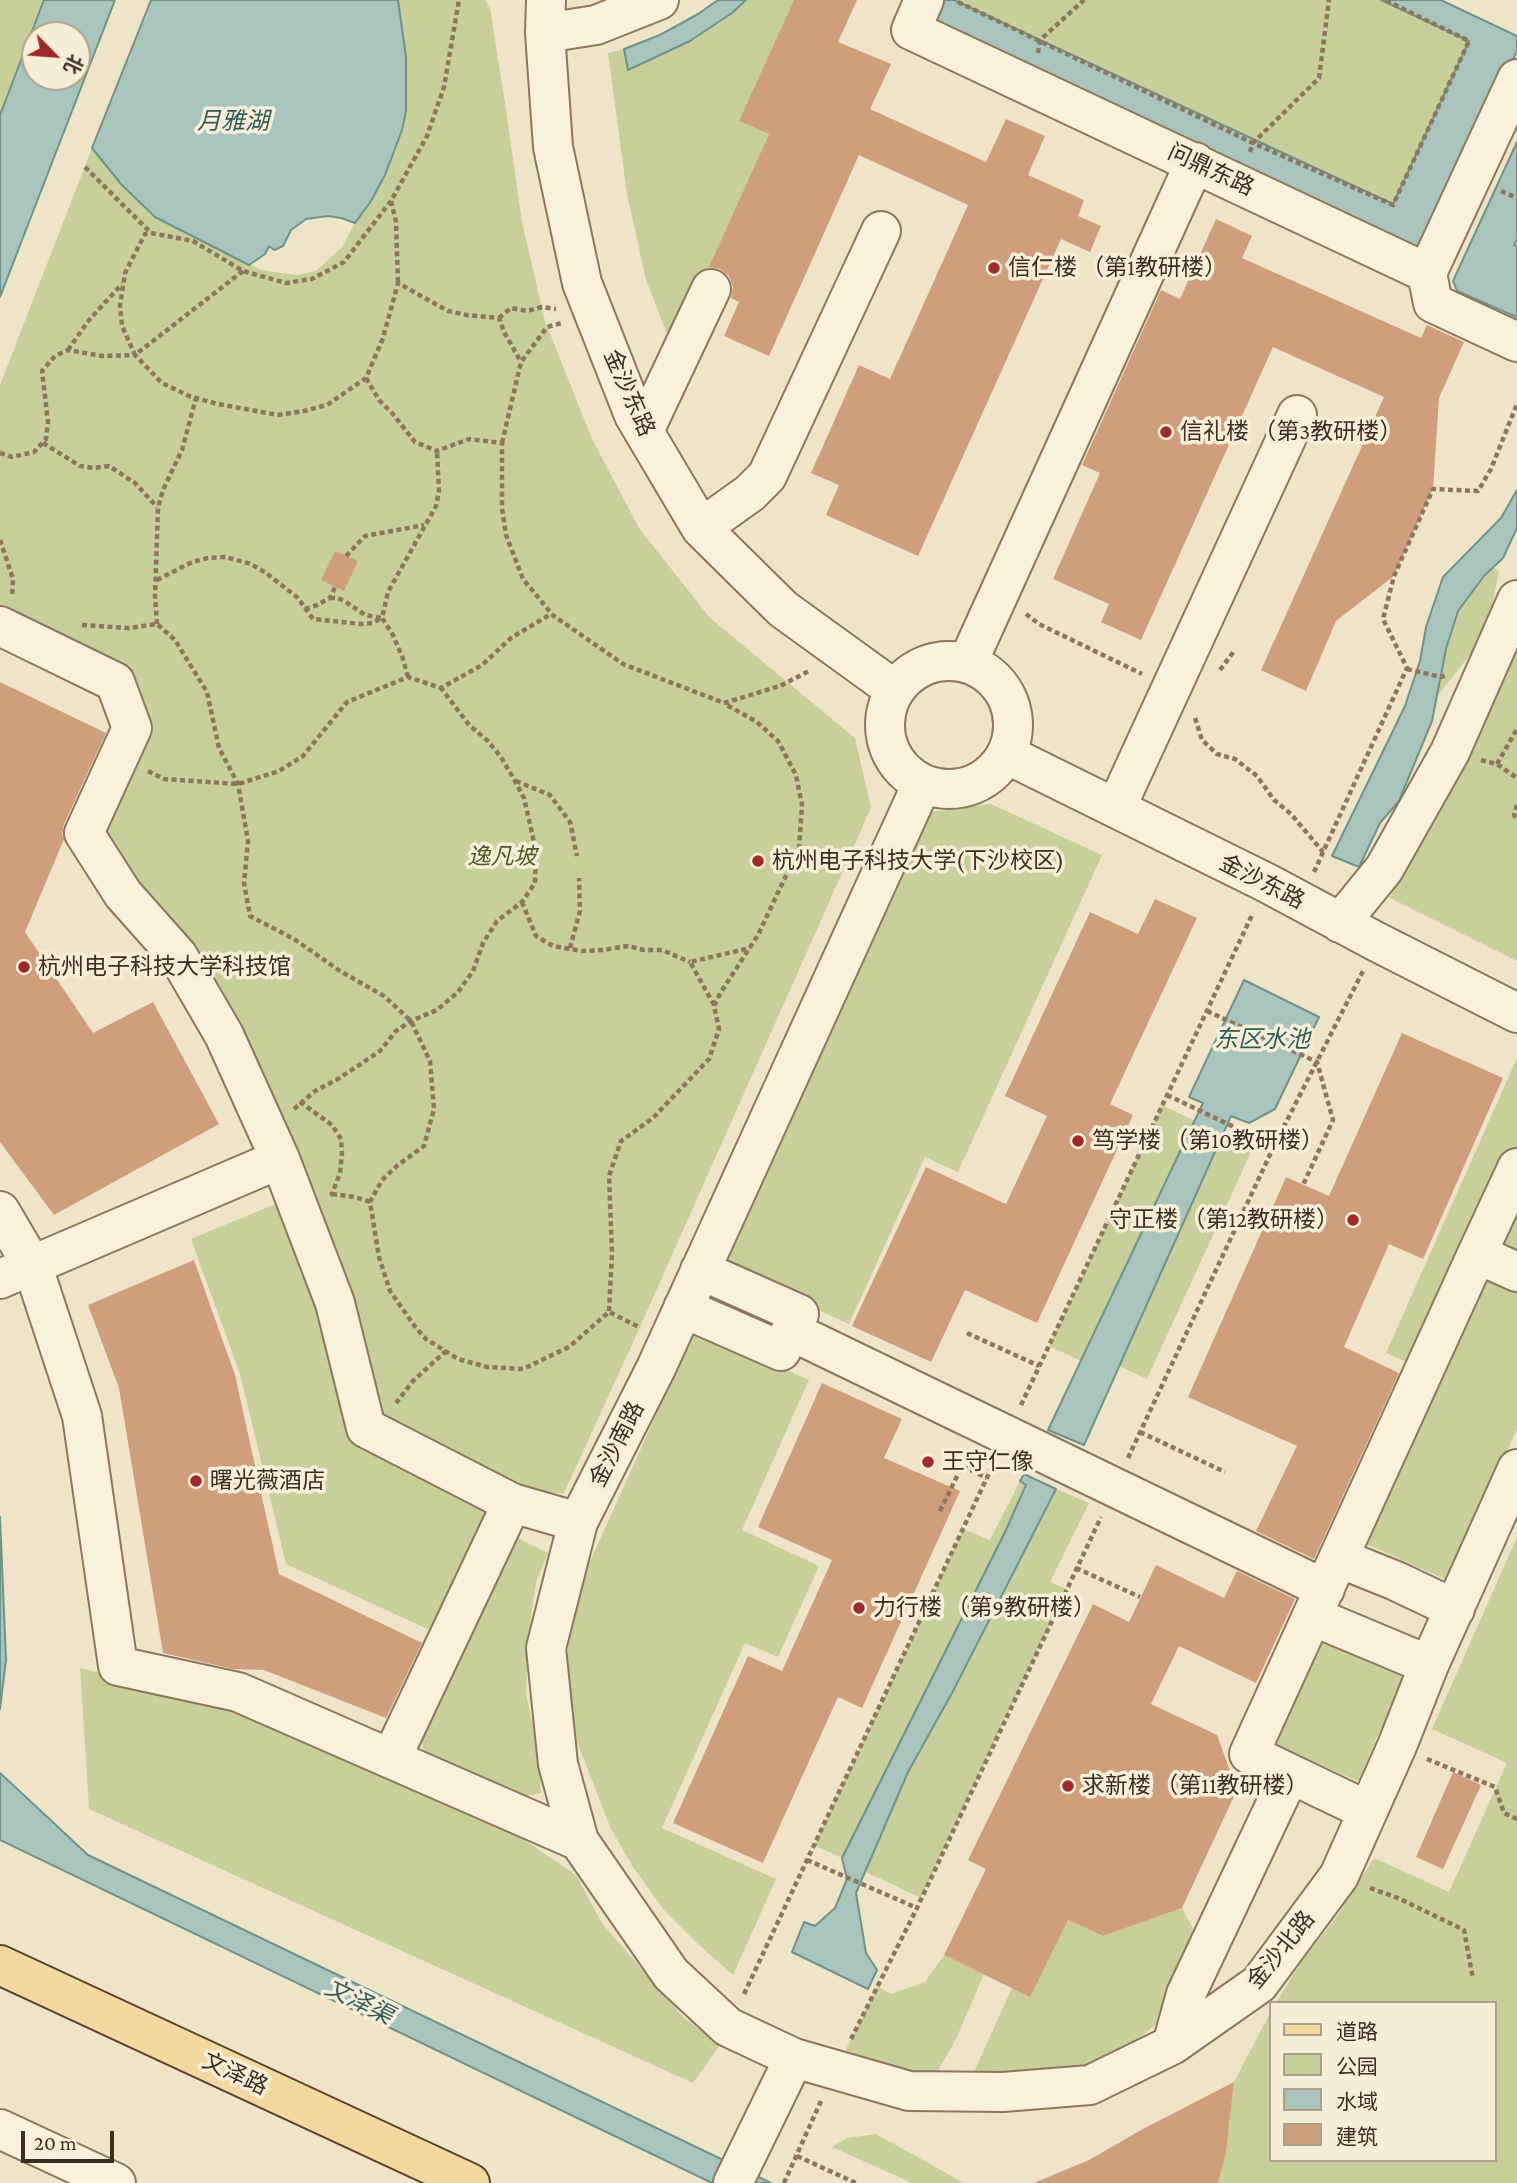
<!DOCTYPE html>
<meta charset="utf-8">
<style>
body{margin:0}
#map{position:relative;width:1517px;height:2183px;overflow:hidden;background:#f0e4c8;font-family:"Crimson Pro","Noto Sans SC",serif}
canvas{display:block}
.legend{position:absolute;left:1269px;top:2001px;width:228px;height:161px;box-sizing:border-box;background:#f7eed8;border:2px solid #ada18e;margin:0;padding:9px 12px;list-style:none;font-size:21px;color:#3d2e20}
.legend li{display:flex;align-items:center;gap:14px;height:35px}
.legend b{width:35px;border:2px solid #ada18e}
.north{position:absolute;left:21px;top:21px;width:70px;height:70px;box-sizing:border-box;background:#f7eed8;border:2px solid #ada18e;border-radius:50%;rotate:115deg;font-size:19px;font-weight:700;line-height:28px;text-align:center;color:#3d2e20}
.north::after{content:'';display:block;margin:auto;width:24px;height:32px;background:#9e2a2b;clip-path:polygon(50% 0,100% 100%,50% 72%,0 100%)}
.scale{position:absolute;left:21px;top:2131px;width:93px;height:32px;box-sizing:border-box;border:4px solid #3d2e20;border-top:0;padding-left:9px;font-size:21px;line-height:24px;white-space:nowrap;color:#3d2e20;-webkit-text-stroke:5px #f7eed8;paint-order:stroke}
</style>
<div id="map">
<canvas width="1517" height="2183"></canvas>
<ul class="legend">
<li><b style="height:9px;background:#f3d9a0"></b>道路</li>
<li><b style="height:19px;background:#c9cf9b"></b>公园</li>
<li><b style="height:19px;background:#a9c4bc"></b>水域</li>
<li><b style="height:19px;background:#cf9f7d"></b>建筑</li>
</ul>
<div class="north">北</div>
<div class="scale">20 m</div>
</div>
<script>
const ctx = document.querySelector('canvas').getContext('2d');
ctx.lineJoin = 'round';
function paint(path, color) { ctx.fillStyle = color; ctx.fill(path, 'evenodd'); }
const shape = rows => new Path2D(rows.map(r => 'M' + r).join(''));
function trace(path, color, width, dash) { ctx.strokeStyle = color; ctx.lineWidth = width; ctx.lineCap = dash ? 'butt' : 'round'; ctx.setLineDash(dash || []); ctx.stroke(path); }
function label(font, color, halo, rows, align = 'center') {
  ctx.font = font + ' "Crimson Pro","Noto Sans SC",serif'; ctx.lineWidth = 7; ctx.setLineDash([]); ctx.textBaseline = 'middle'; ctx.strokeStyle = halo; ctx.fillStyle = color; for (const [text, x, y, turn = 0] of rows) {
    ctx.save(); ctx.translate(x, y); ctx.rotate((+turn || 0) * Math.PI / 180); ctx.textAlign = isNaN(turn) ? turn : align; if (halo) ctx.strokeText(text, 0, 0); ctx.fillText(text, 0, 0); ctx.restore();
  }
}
const green = shape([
 [0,0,44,0,0,115],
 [398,0,485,0,490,8,505,103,522,222,545,321,592,439,639,528,710,618,855,738,871,808,640,1327,564,1493,523,1494,392,1430,364,1383,313,1201,284,1120,259,1077,103,843,101,815,142,722,0,615,0,385,92,148,121,184,182,232,261,270,296,275,316,271,342,247,355,223,371,201,406,111,406,57],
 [746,0,794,0,740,121,769,134,673,349,646,280,627,194,608,53,624,49,629,70,690,41,732,13],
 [953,0,1381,0,1469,41,1393,205],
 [1493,567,1499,571,1487,633,1436,698,1446,649,1458,611,1484,576],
 [1517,614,1517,961,1390,898],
 [991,804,1102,855,958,1172,925,1157,849,1324,722,1266,929,812],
 [1517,1058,1517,1429,1449,1581,1362,1542,1436,1375,1386,1353],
 [1162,1105,1195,1121,1081,1361,1049,1346],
 [1222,1137,1252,1150,1147,1379,1119,1366],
 [280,1202,315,1293,353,1432,492,1510,436,1633,286,1564,240,1374,191,1239],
 [695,1328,809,1380,742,1530,819,1566,778,1657,745,1643,662,1828,776,1879,733,1975,698,1944,664,1910,633,1867,611,1829,572,1729,566,1674,570,1622,584,1575],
 [1020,1481,1027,1484,1005,1532,842,1858,814,1845,963,1529,990,1540],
 [1056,1489,1089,1503,1050,1582,1067,1589,921,1898,866,1872,887,1818,908,1772,952,1693],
 [516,1537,548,1553,537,1579,533,1600,528,1646,526,1693,538,1752,541,1793,517,1798,425,1756,420,1736],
 [1517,1537,1517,2183,1218,2183,1226,2153,1234,2082,1270,2013,1270,2160,1494,2160,1494,2003,1276,2003,1300,1964,1337,1916,1374,1858,1449,1892,1507,1763,1432,1729],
 [1320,1623,1410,1662,1358,1781,1268,1742],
 [80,1668,225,1704,523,1839,576,1875,602,1923,683,2017,720,2045,693,2083,89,1809],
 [1182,1908,1206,1953,1162,2019,1128,2048,1096,2064,1068,2071,973,2074,1012,1988,1068,1920,1103,1936],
 [944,1955,984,1974,956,2039,934,2078,836,2070,877,1986,891,1994,925,1982],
 [876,2134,964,2183,912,2183,832,2147,847,2138]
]);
const water = shape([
 [44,0,115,0,0,297,0,115,44,0],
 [35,35,77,35,77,77,35,77,35,35],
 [151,0,398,0,406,57,406,111,402,130,385,175,371,201,355,223,341,218,328,216,306,219,291,230,283,246,274,250,269,246,265,254,249,265,155,217,121,184,92,148,151,0],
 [718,0,746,0,732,13,690,41,628,70,624,49,660,35,698,14,718,0],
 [945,0,954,0,1393,204,1469,41,1381,0,1441,0,1517,36,1517,51,1423,252,934,24,945,0],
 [1517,142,1517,239,1514,245,1517,246,1517,317,1457,291,1453,281,1517,142],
 [1517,490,1517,528,1503,558,1484,576,1458,611,1446,649,1432,721,1399,801,1380,823,1359,867,1332,856,1405,706,1420,661,1426,627,1443,577,1501,518,1517,490],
 [1244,980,1319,1017,1275,1109,1249,1123,1231,1116,1084,1445,1048,1430,1203,1103,1189,1097,1244,980],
 [1024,1474,1056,1489,952,1693,908,1772,856,1893,866,1953,877,1970,868,1989,792,1952,804,1922,815,1926,835,1908,847,1879,842,1858,1005,1532,1026,1485,1020,1481,1024,1474],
 [0,1517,6,1660,0,1709,0,1517],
 [0,1773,88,1855,771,2183,712,2183,0,1840,0,1773]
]);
const building = shape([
 [794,0,857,0,838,42,891,64,870,109,986,162,1006,119,1045,136,1028,175,1084,200,1078,216,1101,226,1090,252,1061,239,918,556,826,515,839,485,811,473,859,365,890,379,968,205,859,155,769,356,724,336,739,302,731,298,733,287,729,276,720,269,709,267,769,134,739,121],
 [1216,219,1252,236,1242,258,1421,338,1427,325,1464,342,1439,398,1433,489,1394,576,1336,621,1306,691,1261,670,1384,397,1273,347,1141,640,1101,622,1109,604,1053,579,1100,473,1082,465,1133,352,1161,290,1180,299],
 [335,551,358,561,344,591,321,580],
 [0,682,106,733,64,824,62,834,64,839,25,932,93,1033,153,1002,219,1124,54,1215,0,1142],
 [1155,899,1197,918,1110,1104,1133,1115,1037,1323,965,1290,931,1362,852,1326,926,1167,1006,1204,1047,1116,1005,1096,1090,912,1138,934],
 [1402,1033,1503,1078,1423,1259,1389,1244,1344,1347,1399,1373,1314,1559,1256,1531,1297,1446,1188,1397,1286,1177,1329,1196],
 [194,1260,235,1375,279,1574,422,1643,386,1718,264,1670,233,1669,163,1653,119,1388,88,1305],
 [822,1383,902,1419,884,1458,960,1491,862,1708,838,1697,763,1863,673,1823,748,1656,782,1671,832,1560,758,1527],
 [1156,1565,1224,1598,1237,1571,1295,1599,1256,1683,1179,1646,1151,1704,1217,1735,1237,1790,1182,1908,1103,1936,1068,1920,1030,1997,944,1955,986,1869,968,1860,1093,1604,1129,1622],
 [1453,1772,1481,1785,1443,1869,1416,1857],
 [1234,2082,1226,2153,1218,2183,1034,2183,1089,2160,1141,2130]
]);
const path = shape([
 [958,2,1253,143,1393,205,1469,41,1385,0],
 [1038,53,1040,40,1084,0],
 [1250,152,1253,143,1319,78,1329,0],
 [85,167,150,232],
 [1501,191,1517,198],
 [391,201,396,222,398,283],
 [243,271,135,355,122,326,120,306,125,273,145,234,151,233,193,241,243,271,286,283,312,279,344,262,391,201,427,136,444,87,459,0],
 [499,318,511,308,527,311,542,307,556,309],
 [68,350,89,320,122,284],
 [366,378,379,400,392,413,415,442,437,451,469,439,502,443,502,508,506,535,523,579,551,613],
 [43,443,80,466,94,468,109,466,135,483,157,507],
 [502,443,521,362,547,327,562,323],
 [0,453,12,457,34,452,46,439,48,422,42,371,55,356,68,350,102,356,135,355,162,383,189,396,218,404,278,415,304,411,327,405,366,378,383,338,398,283,448,311,467,315,499,318,504,332,521,362],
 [0,540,13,579,12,597],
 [346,556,365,536,424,525],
 [157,580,192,562,208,558,225,557,251,564,266,573,298,598,313,619,361,624,372,623,382,618],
 [330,598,338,598,346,602,365,615,381,618],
 [305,609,317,605,330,598,335,587],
 [1026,614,1039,624,1142,674],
 [157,624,155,595,158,508,163,490,182,450,196,398],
 [82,625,129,628,157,624,175,640,207,692,219,748,238,784,248,841,244,883,250,916,294,939,340,971,384,996,411,1021,430,1061,434,1109,424,1146,398,1165,382,1180,370,1202,379,1257,390,1291,416,1328,426,1339,458,1359,487,1367,523,1369,569,1347,609,1312,639,1327],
 [1407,669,1441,677,1447,675],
 [1220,670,1234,651],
 [408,677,403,659,393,635,382,618,388,592,436,506,439,491,437,451],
 [1195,718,1202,740,1217,754,1235,759,1257,776,1274,800,1291,814,1323,852],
 [1481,760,1497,764,1517,778],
 [1497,764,1517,729],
 [148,771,164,779,238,784,279,771,303,756,347,702,408,677,441,688,482,665,511,638,551,614,623,664,724,703,780,686,811,670],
 [516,781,550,795,570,822,577,856],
 [1517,805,1514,815,1517,820],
 [1314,872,1407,668,1383,619,1394,576,1433,489,1478,491,1491,469,1517,404],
 [522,902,536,936,553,946,582,951,603,950,628,946,644,950,662,950,690,962],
 [570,948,580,911,579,878],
 [714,1005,690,962,750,948],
 [1207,1011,1317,1062,1333,1120,1303,1185],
 [1167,1095,1274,1146],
 [300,1102,332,1125,341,1139,342,1153,340,1173,332,1194,330,1195],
 [294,1109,315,1091,338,1079,380,1051,396,1031,411,1021,437,1010,458,992,473,971,483,943,497,921,522,902,535,883,536,851,524,798,515,781,501,757,487,740,469,725,441,688],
 [332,1194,355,1197,370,1202],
 [609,1311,612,1253,609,1176,621,1141,653,1118,709,1059,719,1029,714,1006,721,992,758,935,799,848,802,805,796,775,778,741,757,722,725,704],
 [967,1333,1039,1366],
 [396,1403,413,1381,446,1351],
 [1021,1405,1253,913],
 [1140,1432,1225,1472],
 [1128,1458,1274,1146,1363,971],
 [940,1511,962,1466,987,1478],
 [1076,1568,1140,1597],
 [1427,1759,1495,1787,1504,1813,1517,1819],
 [807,1860,917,1908],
 [1370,1888,1398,1898,1464,1930,1473,1979],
 [744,1994,992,1467],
 [851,2039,917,1908,1101,1517],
 [797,2156,856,2183],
 [784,2183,821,2101]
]);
const minor = shape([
 [546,0,545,33,553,147,582,283,634,415,701,528,783,609,895,690],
 [924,0,911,30,1427,273,1433,303,1517,342],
 [545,33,596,25,659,0],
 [1427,273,1517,79],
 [644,431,711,289],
 [701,528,750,493,767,476,881,231],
 [0,626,115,682,132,728,84,833,123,894,178,956,224,1035,280,1159,335,1303,366,1428,512,1503,578,1522],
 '885 725a64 64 0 1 1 128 0a64 64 0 1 1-128 0Z',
 [968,662,1195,162],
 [1006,754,1267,883,1377,942,1517,1013],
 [922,784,656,1368,578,1522,546,1648,558,1764,579,1841,671,1974,728,2027,794,2058,909,2091,1003,2092,1090,2085,1172,2045,1259,1984,1339,1876,1397,1746,1429,1665,1517,1469],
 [1116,808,1297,415],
 [1340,923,1384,869,1450,752,1517,600],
 [0,1211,33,1267,82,1416,118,1666,238,1692,579,1841],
 [1477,1254,1517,1168],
 [0,1279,280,1159],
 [683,1308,781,1351,799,1314,700,1270],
 [791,1331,1325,1589],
 [1339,1558,1396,1581,1455,1609],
 [1312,1616,1429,1665],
 [391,1759,512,1503],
 [1368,1811,1249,1754,1477,1254,1517,1272],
 [1172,2045,1186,1994,1290,1774],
 [0,2129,116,2183],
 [733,2183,794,2058]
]);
const major = shape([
 [0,1965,470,2183]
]);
const markers = [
 [994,268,7,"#9e2a2b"],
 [1166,432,7,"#9e2a2b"],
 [758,861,7,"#9e2a2b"],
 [24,967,7,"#9e2a2b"],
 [1078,1141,7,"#9e2a2b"],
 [1353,1220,7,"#9e2a2b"],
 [928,1462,7,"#9e2a2b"],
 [196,1481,7,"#9e2a2b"],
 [859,1608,7,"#9e2a2b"],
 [1068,1786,7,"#9e2a2b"]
];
const streetNames = [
 ["问鼎东路",1211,170,25],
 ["金沙东路",629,393,66],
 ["金沙东路",1262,882,27],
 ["金沙南路",617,1444,-63],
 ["金沙北路",1281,1950,-51],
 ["文泽路",235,2074,25]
];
const poiNames = [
 ["信仁楼 （第1教研楼）",1008,268],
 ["信礼楼 （第3教研楼）",1180,432],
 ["杭州电子科技大学(下沙校区)",772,861],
 ["杭州电子科技大学科技馆",38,967],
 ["笃学楼 （第10教研楼）",1092,1141],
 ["守正楼 （第12教研楼）",1339,1220,"right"],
 ["王守仁像",942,1462],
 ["曙光薇酒店",210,1481],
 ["力行楼 （第9教研楼）",873,1608],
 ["求新楼 （第11教研楼）",1082,1786]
];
const parkNames = [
 ["逸凡坡",502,857]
];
const waterNames = [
 ["月雅湖",233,122],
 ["东区水池",1262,1040],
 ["文泽渠",359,2002,26]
];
paint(green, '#c9cf9b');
paint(water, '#a9c4bc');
trace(water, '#6f938a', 2);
paint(building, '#cf9f7d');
trace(minor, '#8d765c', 42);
trace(major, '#5b4430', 42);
trace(path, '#8d765c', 4.5, [5, 3.5]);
trace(minor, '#faf1dc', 38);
trace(major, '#f3d9a0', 38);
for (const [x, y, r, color] of markers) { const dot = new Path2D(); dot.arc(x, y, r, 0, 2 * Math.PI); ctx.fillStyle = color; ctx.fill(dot); trace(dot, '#f7eed8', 2.5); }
label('23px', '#3d2e20', '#f7eed8', streetNames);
label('23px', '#3d2e20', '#f7eed8', poiNames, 'left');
label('italic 23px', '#4d5a26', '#f7eed8', parkNames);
label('italic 24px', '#2f5d5a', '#f7eed8', waterNames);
</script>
